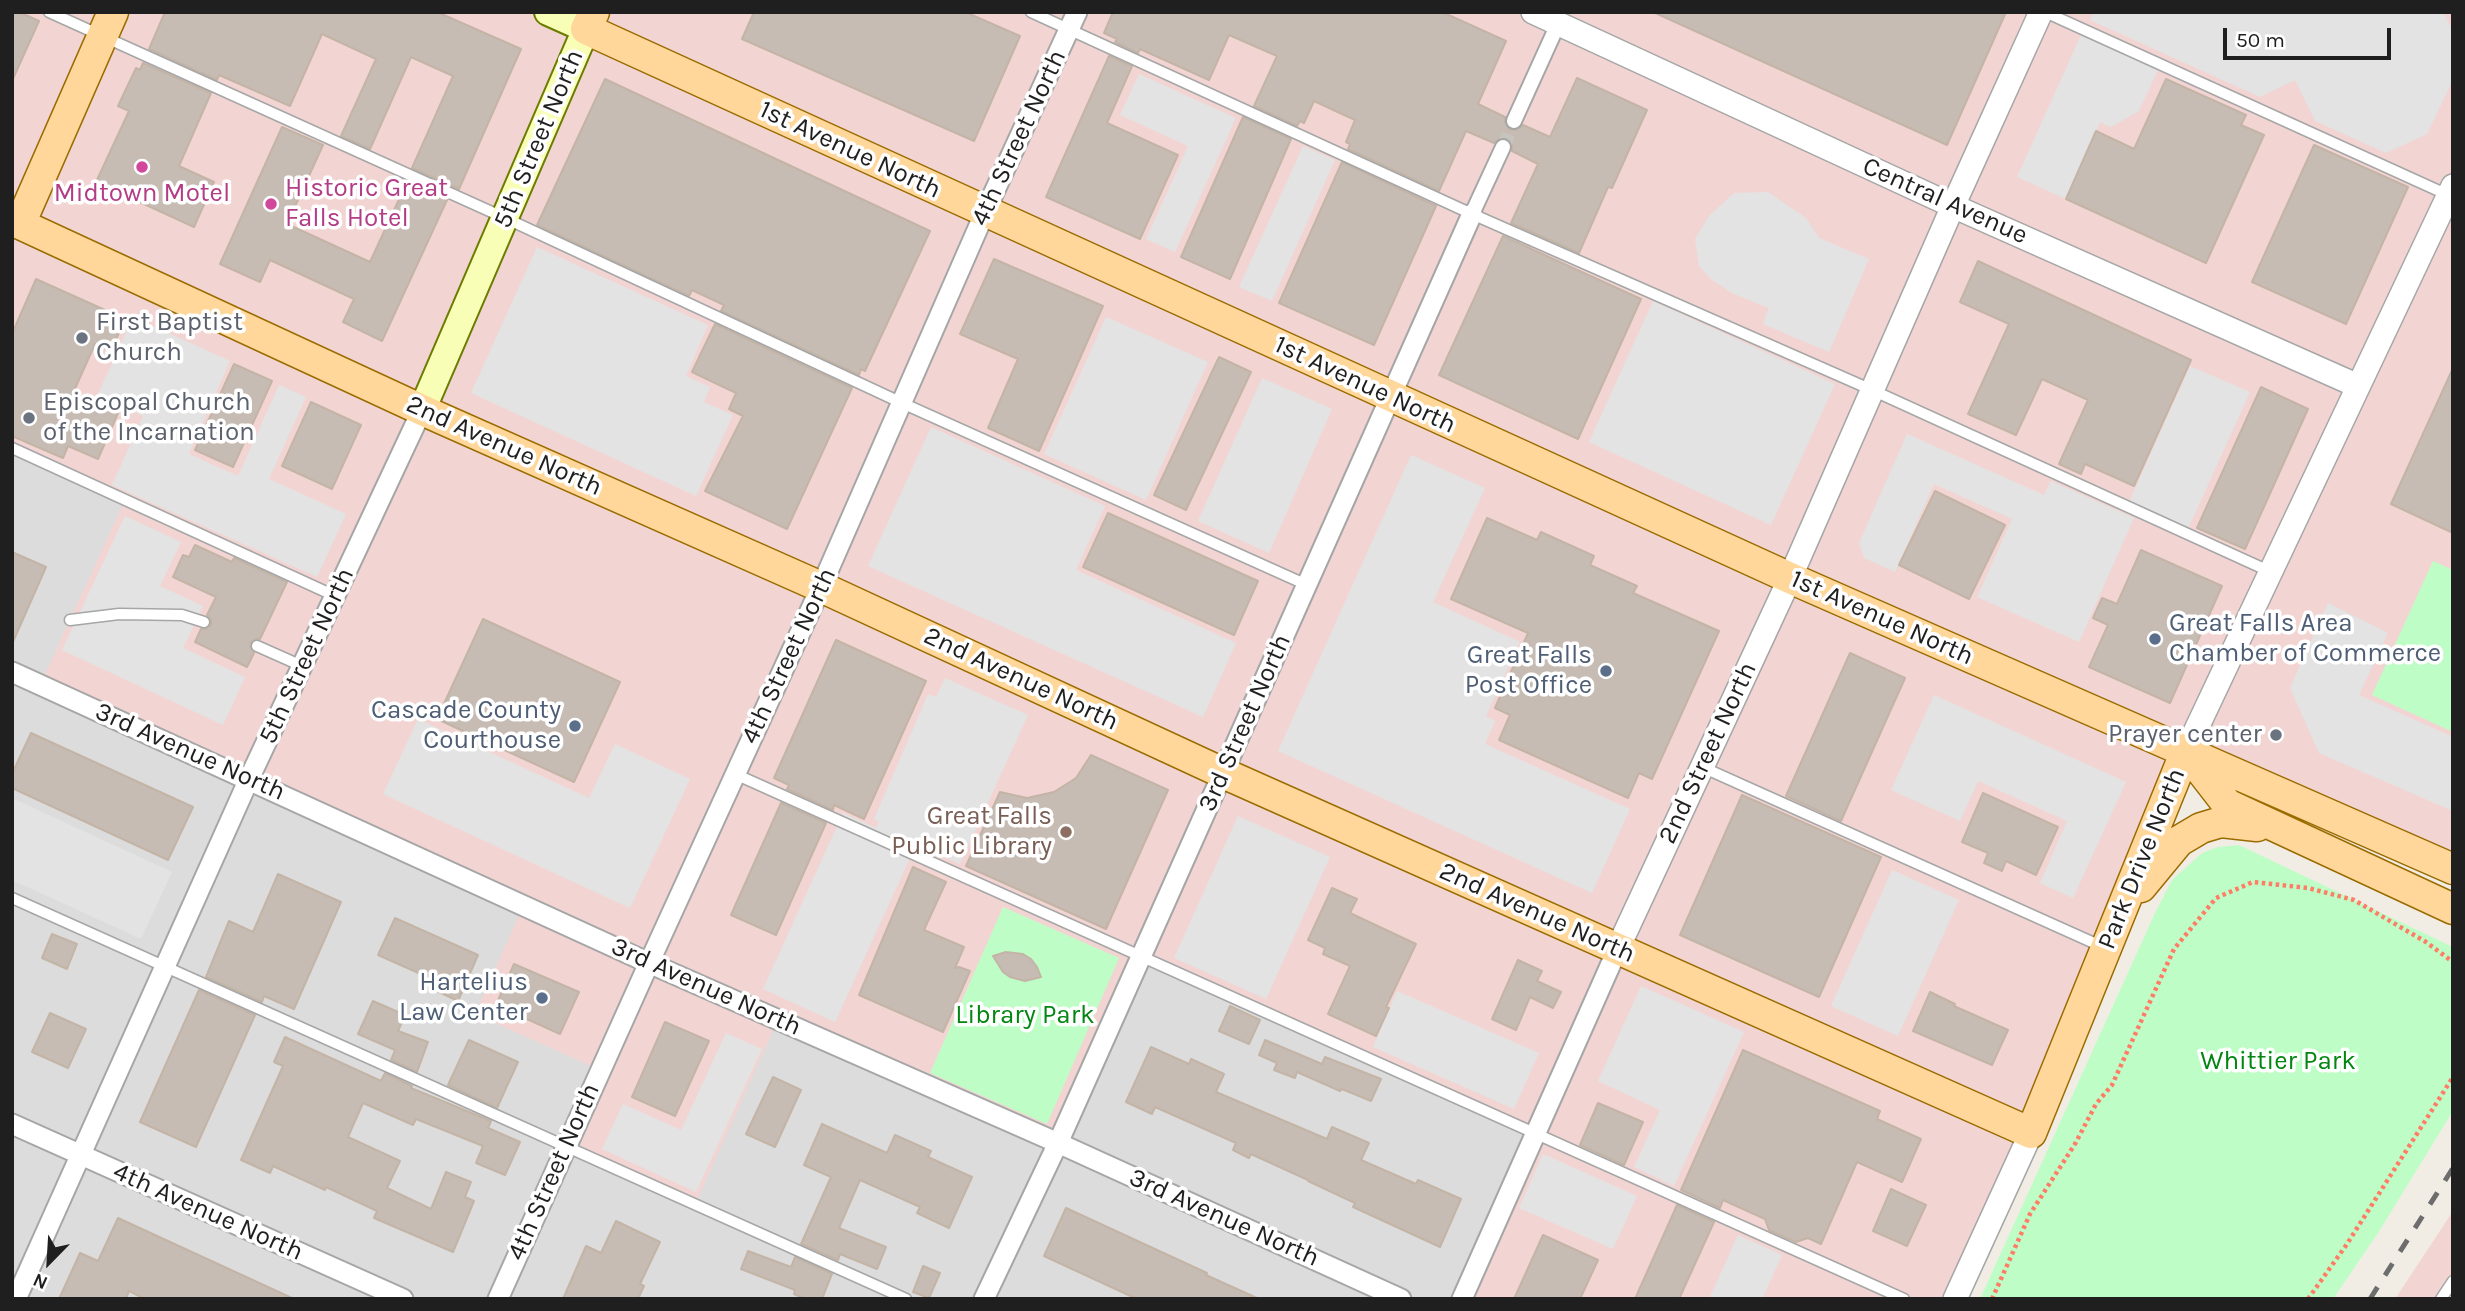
<!DOCTYPE html>
<style>
body{margin:0}
#map{position:relative;width:2465px;height:1311px;overflow:hidden;background:#f1ede5;font-family:Karla,sans-serif}
canvas{display:block}
.frame{position:absolute;inset:0;border:14px solid #1f1f1f;pointer-events:none}
.north{position:absolute;left:14px;top:1227px;width:70px;height:70px;-webkit-text-stroke:5px #fff;paint-order:stroke;rotate:204deg;font-size:19px;font-weight:700;line-height:28px;text-align:center;color:#1f1f1f}
.north::after{content:'';display:block;margin:auto;width:24px;height:32px;background:#1f1f1f;clip-path:polygon(50% 0,100% 100%,50% 72%,0 100%)}
.scale{position:absolute;left:2223px;top:28px;width:168px;height:32px;box-sizing:border-box;border:4px solid #1f1f1f;border-top:0;padding-left:9px;font-size:21px;line-height:24px;white-space:nowrap;color:#1f1f1f;-webkit-text-stroke:5px #fff;paint-order:stroke}
</style>
<div id="map">
<canvas width="2465" height="1311"></canvas>
<div class="frame"></div>
<div class="north">N</div>
<div class="scale">50 m</div>
</div>
<script>
const ctx = document.querySelector('canvas').getContext('2d');
ctx.lineJoin = 'round';
function paint(path, color) { ctx.fillStyle = color; ctx.fill(path, 'evenodd'); }
const shape = rows => new Path2D(rows.map(r => 'M' + r).join(''));
function trace(path, color, width, dash) { ctx.strokeStyle = color; ctx.lineWidth = width; ctx.lineCap = dash ? 'butt' : 'round'; ctx.setLineDash(dash || []); ctx.stroke(path); }
function label(font, color, halo, rows, align = 'center') {
  ctx.font = font + ' Karla,sans-serif'; ctx.lineWidth = 7; ctx.setLineDash([]); ctx.textBaseline = 'middle'; ctx.strokeStyle = halo; ctx.fillStyle = color; for (const [text, x, y, turn = 0] of rows) {
    ctx.save(); ctx.translate(x, y); ctx.rotate((+turn || 0) * Math.PI / 180); ctx.textAlign = isNaN(turn) ? turn : align; if (halo) ctx.strokeText(text, 0, 0); ctx.fillText(text, 0, 0); ctx.restore();
  }
}
const residential = shape([
 [12,448,125,499,778,1020,1141,956,1536,1133,1462,1299,12,1299]
]);
const commercial = shape([
 [12,12,2453,12,2453,869,2186,751,1954,1299,1462,1299,1535,1133,1141,956,1058,1143,778,1020,695,1204,566,1146,600,1070,475,1014,523,906,40,685,125,500,12,448],
 [2453,1211,2453,1299,2395,1299]
]);
const park = shape([
 [2433,561,2453,570,2453,732,2372,695],
 [2239,845,2453,947,2453,1111,2378,1233,2333,1299,1980,1299,2155,913,2172,880,2202,853,2218,847],
 [1003,907,1119,958,1047,1124,930,1073]
]);
const parking = shape([
 [2094,12,2443,12,2453,31,2453,80,2427,134,2386,153,2315,121,2295,80,2260,97,2090,20],
 [2081,35,2158,70,2139,111,2111,127,2100,122,2066,199,2017,177],
 [1139,74,1236,118,1175,252,1146,239,1188,146,1120,115],
 [1303,146,1335,160,1272,301,1239,287],
 [1768,192,1806,218,1819,238,1869,259,1829,352,1763,324,1769,308,1732,293,1712,280,1699,266,1695,239,1709,216,1734,193],
 [537,247,708,325,686,376,710,387,704,402,733,415,696,496,471,393],
 [1653,301,1835,384,1771,525,1589,442],
 [133,317,230,361,189,454,238,476,279,385,306,397,269,479,346,514,317,577,112,485,143,416,97,396],
 [1106,317,1208,362,1146,500,1044,454],
 [2190,366,2250,392,2188,529,2129,502],
 [1262,378,1332,409,1269,553,1198,521],
 [931,427,1105,506,1076,570,1236,643,1203,717,868,566],
 [1907,434,2044,495,2051,481,2134,518,2079,642,1977,597,2012,519,1934,484,1895,572,1864,558,1859,543],
 [1411,455,1485,488,1433,602,1520,642,1486,716,1495,721,1485,744,1630,809,1592,893,1278,751],
 [125,516,181,542,160,586,203,606,183,648,245,677,223,725,62,650],
 [2328,603,2388,633,2359,695,2453,737,2453,811,2319,753,2290,688],
 [945,678,1028,715,960,864,916,845,835,1022,763,989,843,813,876,828,879,822,874,819,928,694,936,697],
 [1934,695,2126,782,2073,898,2040,883,2067,821,1978,781,1960,821,1891,790],
 [418,719,589,798,615,744,690,779,630,908,383,794],
 [12,798,172,872,141,939,12,880],
 [1238,816,1330,857,1266,999,1174,958],
 [1892,870,1959,900,1898,1036,1831,1006],
 [1641,986,1744,1032,1674,1186,1634,1167,1660,1110,1598,1081],
 [1397,991,1539,1053,1514,1109,1373,1047],
 [726,1033,762,1049,696,1192,602,1149,623,1104,681,1130],
 [1543,1154,1637,1196,1613,1249,1519,1208],
 [1738,1235,1782,1255,1762,1299,1709,1299]
]);
const building = shape([
 [12,12,19,12,39,21,12,81,12,12],
 [165,12,437,12,521,49,459,189,412,168,453,76,411,57,370,149,341,136,376,59,322,34,290,106,219,75,217,80,149,49,165,12],
 [754,12,965,12,1020,36,974,141,742,39,754,12],
 [1113,12,1442,12,1506,41,1478,104,1505,117,1505,123,1509,129,1516,130,1523,125,1550,137,1577,78,1647,110,1612,188,1608,187,1579,253,1511,223,1538,164,1512,151,1512,145,1508,139,1501,138,1494,143,1466,131,1439,191,1348,149,1350,144,1346,142,1355,120,1314,101,1304,123,1300,121,1297,126,1254,106,1277,56,1229,35,1209,80,1140,49,1138,53,1115,42,1117,39,1104,33,1113,12],
 [1653,12,2006,12,1947,145,1653,12],
 [1109,56,1132,66,1107,123,1178,155,1140,239,1046,197,1109,56],
 [143,63,211,93,179,166,214,182,194,227,96,182,129,111,118,106,136,68,140,70,143,63],
 [605,79,930,231,865,371,861,369,859,375,721,311,724,305,692,290,689,296,537,225,605,79],
 [2166,79,2246,115,2241,125,2264,135,2206,263,2066,199,2096,131,2134,149,2166,79],
 [1243,117,1291,139,1230,279,1181,257,1243,117],
 [282,127,323,145,287,224,370,262,407,182,447,200,382,341,343,322,354,299,270,260,260,282,220,264,282,127],
 [2314,145,2408,187,2346,324,2252,282,2314,145],
 [1342,162,1436,206,1374,345,1279,303,1342,162],
 [1503,236,1641,299,1578,439,1439,375,1503,236],
 [994,259,1103,306,1039,451,988,428,1018,359,960,334,994,259],
 [1978,261,2191,360,2134,486,2085,464,2081,474,2059,464,2088,400,2042,379,2016,435,1968,414,2009,324,1960,302,1978,261],
 [36,279,125,319,111,351,95,344,73,393,118,413,98,459,68,446,63,458,12,436,12,334,36,279],
 [715,324,852,388,787,529,705,491,743,416,729,409,736,393,692,372,715,324],
 [1219,357,1251,372,1186,510,1154,495,1219,357],
 [234,364,272,381,233,467,195,450,234,364],
 [2453,368,2453,533,2391,504,2453,368],
 [2261,387,2308,409,2245,549,2197,528,2261,387],
 [311,402,361,425,332,489,282,466,311,402],
 [1935,491,2005,525,1969,599,1899,565,1935,491],
 [1108,513,1258,581,1234,635,1083,567,1108,513],
 [1487,518,1537,540,1541,532,1594,556,1590,565,1637,586,1633,593,1719,631,1652,779,1639,773,1628,798,1499,740,1510,715,1495,708,1528,633,1451,599,1487,518],
 [195,545,232,562,234,558,287,582,260,639,256,639,251,642,250,647,254,653,247,667,195,642,201,629,206,629,211,625,211,620,207,615,216,597,173,577,183,555,189,557,195,545],
 [2141,550,2222,586,2170,703,2089,667,2108,625,2093,618,2102,598,2117,604,2141,550],
 [12,552,46,567,12,644,12,552],
 [483,619,620,682,574,782,437,719,483,619],
 [836,640,926,681,864,819,834,805,833,810,787,789,789,785,774,778,836,640],
 [1850,653,1905,678,1841,821,1786,796,1850,653],
 [31,733,193,807,168,860,12,788,12,774,31,733],
 [1091,755,1168,790,1106,929,966,866,1000,792,1027,798,1054,792,1076,778,1091,755],
 [1983,793,2058,827,2036,875,2006,861,2002,871,1984,863,1988,853,1962,842,1983,793],
 [1742,795,1881,857,1819,997,1680,935,1742,795],
 [781,803,826,823,776,935,731,915,781,803],
 [913,867,946,882,924,930,964,947,955,968,959,967,970,971,943,1032,859,995,913,867],
 [278,874,341,902,294,1009,264,996,262,1002,206,977,229,921,253,932,278,874],
 [1332,888,1357,899,1350,913,1416,944,1386,1007,1389,1008,1376,1036,1328,1014,1350,966,1323,954,1325,948,1308,940,1332,888],
 [395,918,478,955,458,1001,437,991,441,983,378,955,395,918],
 [52,934,77,944,67,969,42,958,52,934],
 [1006,952,1023,954,1031,959,1037,967,1041,977,1025,981,1010,977,1003,972,993,956,1006,952],
 [1518,960,1542,971,1537,981,1561,992,1553,1008,1530,997,1516,1030,1492,1019,1518,960],
 [514,964,579,992,560,1034,496,1005,514,964],
 [199,990,255,1015,196,1147,140,1122,199,990],
 [1930,992,1955,1004,1954,1006,2008,1030,1992,1065,1913,1031,1930,992],
 [373,1001,405,1015,398,1031,428,1042,417,1072,391,1060,395,1050,358,1034,373,1001],
 [1230,1006,1260,1020,1249,1044,1219,1031,1230,1006],
 [50,1013,86,1029,68,1068,32,1052,50,1013],
 [665,1022,709,1041,675,1116,632,1097,665,1022],
 [285,1037,381,1081,385,1073,412,1086,411,1088,491,1121,488,1128,520,1142,505,1175,476,1163,483,1146,416,1119,413,1125,363,1103,348,1137,400,1161,387,1188,431,1209,446,1172,471,1182,465,1197,474,1201,453,1252,374,1218,377,1211,326,1187,325,1190,273,1166,270,1173,241,1160,283,1066,274,1062,285,1037],
 [469,1040,518,1062,497,1108,448,1085,469,1040],
 [1265,1040,1322,1064,1325,1057,1381,1079,1371,1101,1342,1089,1340,1091,1297,1072,1295,1078,1274,1070,1277,1063,1259,1055,1265,1040],
 [1151,1047,1189,1064,1191,1059,1224,1074,1216,1092,1327,1139,1332,1127,1369,1143,1361,1160,1416,1184,1418,1180,1461,1199,1440,1247,1353,1207,1355,1203,1308,1181,1308,1180,1251,1154,1249,1158,1233,1150,1236,1143,1155,1107,1152,1114,1126,1102,1151,1047],
 [1743,1050,1880,1111,1877,1119,1921,1139,1902,1182,1857,1162,1821,1244,1808,1238,1796,1242,1769,1230,1765,1219,1723,1200,1720,1208,1681,1190,1743,1050],
 [773,1077,801,1090,775,1147,746,1134,773,1077],
 [1598,1103,1643,1122,1624,1165,1580,1145,1598,1103],
 [822,1124,887,1153,895,1135,931,1151,928,1157,972,1177,949,1228,917,1213,920,1207,860,1180,839,1228,886,1247,877,1269,840,1254,838,1260,801,1244,831,1177,804,1165,822,1124],
 [1891,1189,1926,1205,1907,1246,1873,1231,1891,1189],
 [1677,1205,1714,1222,1679,1299,1635,1299,1677,1205],
 [1066,1208,1207,1273,1206,1275,1259,1299,1137,1299,1044,1256,1066,1208],
 [118,1218,294,1299,145,1299,129,1291,126,1299,59,1299,80,1253,98,1261,118,1218],
 [616,1221,660,1242,640,1284,644,1286,638,1299,563,1299,586,1246,601,1253,616,1221],
 [1543,1235,1598,1260,1580,1299,1514,1299,1543,1235],
 [748,1251,791,1267,795,1257,832,1274,822,1299,806,1299,794,1294,795,1290,741,1269,748,1251],
 [923,1266,940,1273,929,1298,913,1292,923,1266]
]);
const pedestrianTunnel = shape([
 [1503,147,1514,121]
]);
const path = shape([
 [2219,734,2230,732],
 [1992,1299,2030,1214,2075,1144,2096,1104,2112,1085,2174,949,2216,898,2253,882,2308,888,2354,900,2426,942,2453,962],
 [2308,1299,2347,1244,2453,1077]
]);
const service = shape([
 [49,12,505,218,902,403,1307,585],
 [1031,12,1472,214,1872,390,2271,572],
 [2045,12,2448,195],
 [12,448,335,596],
 [70,620,119,614,182,615,204,622],
 [257,646,302,666],
 [1702,767,2103,947],
 [735,774,1904,1299],
 [12,898,906,1299],
 [2441,1299,2453,1281]
]);
const pedestrian = shape([
 [1514,121,1558,24],
 [1472,214,1503,147]
]);
const minor = shape([
 [12,672,649,963,1058,1143,1401,1299],
 [12,1124,403,1299],
 [16,1299,249,779,422,410],
 [498,1299,649,963,821,587,985,212,1077,12],
 [984,1299,1058,1143,1472,214],
 [1462,1299,1618,948]
]);
const tertiary = shape([
 [1533,12,1953,206,2358,386],
 [2186,751,2453,186],
 [1618,948,1790,578,1953,206,2041,12],
 [1955,1299,2031,1133]
]);
const secondary = shape([
 [422,410,586,29,548,12]
]);
const primary = shape([
 [113,12,20,224,422,410,821,587,1223,773,2031,1133,2186,751],
 [594,12,586,29,1790,578,2453,869],
 [2189,755,2227,804,2453,909],
 [2141,887,2179,841,2201,828,2221,822,2257,826]
]);
const rail = shape([
 [2370,1299,2453,1168]
]);
const markers = [
 [142,167,7,"#d1479c"],
 [271,204,7,"#d1479c"],
 [82,338,7,"#6b7280"],
 [29,418,7,"#6b7280"],
 [2155,639,7,"#5c6f8a"],
 [1606,671,7,"#5c6f8a"],
 [575,726,7,"#5c6f8a"],
 [2276,735,7,"#6b7280"],
 [1066,832,7,"#8d6e63"],
 [542,998,7,"#5c6f8a"]
];
const streetNames = [
 ["4th Street North",1019,138,-65],
 ["5th Street North",539,139,-67],
 ["1st Avenue North",850,150,25],
 ["Central Avenue",1945,201,24],
 ["1st Avenue North",1365,385,25],
 ["2nd Avenue North",504,446,24],
 ["1st Avenue North",1882,618,24],
 ["5th Street North",307,656,-65],
 ["4th Street North",789,656,-65],
 ["2nd Avenue North",1021,679,25],
 ["3rd Street North",1245,723,-66],
 ["3rd Avenue North",190,752,24],
 ["2nd Street North",1708,753,-65],
 ["Park Drive North",2142,859,-68],
 ["2nd Avenue North",1537,913,24],
 ["3rd Avenue North",706,987,24],
 ["4th Street North",554,1172,-66],
 ["4th Avenue North",208,1212,24],
 ["3rd Avenue North",1224,1218,24]
];
const hotelNames = [
 ["Historic Great",285,189],
 ["Falls Hotel",285,219],
 ["Midtown Motel",142,194,"center"]
];
const worshipNames = [
 ["First Baptist",96,323],
 ["Church",96,353],
 ["Episcopal Church",43,403],
 ["of the Incarnation",43,433],
 ["Prayer center",2262,735,"right"]
];
const serviceNames = [
 ["Great Falls Area",2169,624,"left"],
 ["Chamber of Commerce",2169,654,"left"],
 ["Great Falls",1592,656],
 ["Post Office",1592,686],
 ["Cascade County",561,711],
 ["Courthouse",561,741],
 ["Hartelius",528,983],
 ["Law Center",528,1013]
];
const educationNames = [
 ["Great Falls",1052,817],
 ["Public Library",1052,847]
];
const parkNames = [
 ["Library Park",1025,1016],
 ["Whittier Park",2278,1062]
];
paint(residential, '#dddcdc');
paint(commercial, '#f2d5d3');
paint(park, '#bffdc6');
paint(parking, '#e3e3e3');
paint(building, '#c6bcb4');
trace(building, '#c3b4a6', 2);
trace(pedestrianTunnel, '#c7c4bd', 14, [14, 7]);
trace(service, '#a6a6a6', 13);
trace(pedestrian, '#a6a6a6', 18);
trace(minor, '#a6a6a6', 23);
trace(tertiary, '#a6a6a6', 26);
trace(secondary, '#6b7c00', 30);
trace(primary, '#9a6c00', 33);
trace(path, '#ff7c67', 4.5, [3.5, 3.5]);
trace(service, '#fff', 10);
trace(pedestrian, '#fff', 14);
trace(minor, '#fff', 19);
trace(tertiary, '#fff', 23);
trace(secondary, '#f8feb6', 26);
trace(primary, '#ffd79b', 30);
trace(rail, '#6d6d6d', 5, [14, 14]);
for (const [x, y, r, color] of markers) { const dot = new Path2D(); dot.arc(x, y, r, 0, 2 * Math.PI); ctx.fillStyle = color; ctx.fill(dot); trace(dot, '#fff', 2.5); }
label('26px', '#1f1f1f', '#fff', streetNames);
label('26px', '#b23c85', '#fff', hotelNames, 'left');
label('26px', '#5b616d', '#fff', worshipNames, 'left');
label('26px', '#4e5e75', '#fff', serviceNames, 'right');
label('26px', '#785e54', '#fff', educationNames, 'right');
label('26px', '#048613', '#fff', parkNames);
</script>
